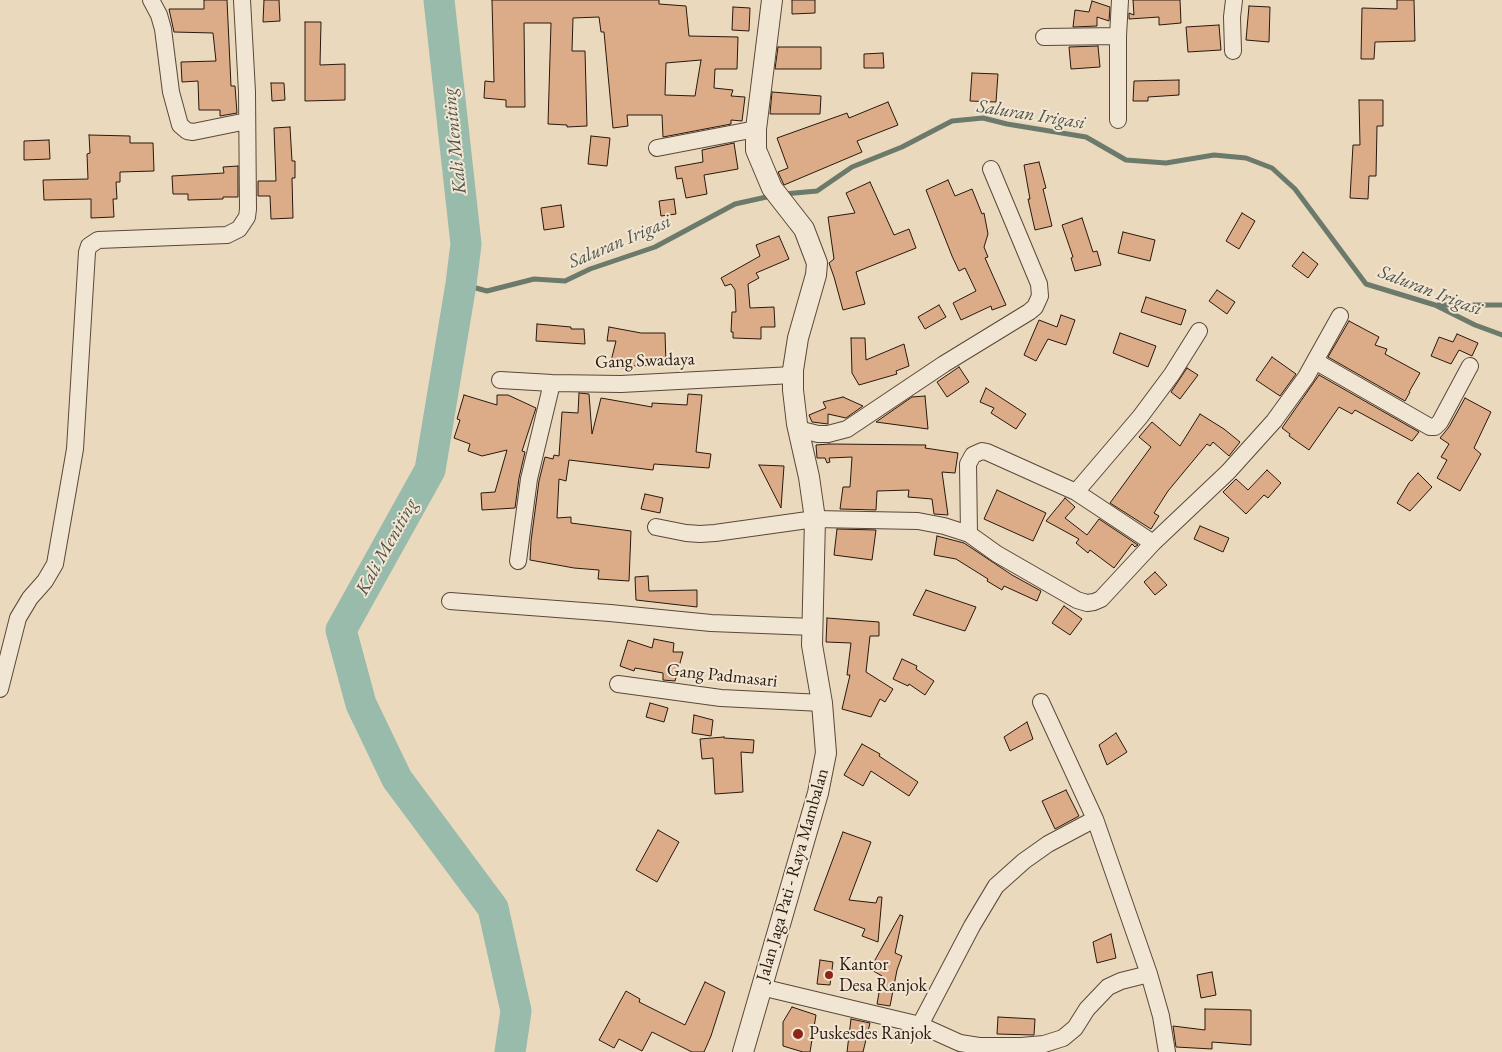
<!DOCTYPE html>
<style>
body{margin:0}
canvas{display:block;background:#ead9bc}
</style>
<canvas width="1502" height="1052"></canvas>
<script>
const ctx = document.querySelector('canvas').getContext('2d');
ctx.lineJoin = 'round';
const shape = rows => new Path2D(rows.map(r => 'M' + r).join(''));
function trace(path, color, width, dash) { ctx.strokeStyle = color; ctx.lineWidth = width; ctx.lineCap = dash ? 'butt' : 'round'; ctx.setLineDash(dash || []); ctx.stroke(path); }
function paint(path, color) { ctx.fillStyle = color; ctx.fill(path, 'evenodd'); }
function label(font, color, halo, rows, align = 'center') {
  ctx.font = font + ' "EB Garamond",serif'; ctx.lineWidth = 4; ctx.setLineDash([]); ctx.textBaseline = 'middle'; ctx.strokeStyle = halo; ctx.fillStyle = color; for (const [text, x, y, turn = 0] of rows) {
    ctx.save(); ctx.translate(x, y); ctx.rotate((+turn || 0) * Math.PI / 180); ctx.textAlign = isNaN(turn) ? turn : align; if (halo) ctx.strokeText(text, 0, 0); ctx.fillText(text, 0, 0); ctx.restore();
  }
}
const stream = shape([
 [784,194,817,191,852,167,902,147,952,121,983,118,1007,124,1086,137,1126,160,1166,163,1214,155,1246,158,1272,168,1295,189,1366,284,1435,305,1475,325,1502,335],
 [461,284,487,291,534,279,565,281,590,269,655,247,735,204,771,196],
 [1438,305,1502,305]
]);
const river = shape([
 [439,0,466,244,461,284,430,470,341,630,361,704,397,779,493,908,516,1011,510,1052]
]);
const building = shape([
 [204,0,227,0,231,86,235,86,237,113,220,116,220,110,199,110,198,81,182,82,181,62,216,61,213,33,174,32,169,9,204,9,204,0],
 [264,0,279,0,280,21,263,22,264,0],
 [492,0,659,0,659,4,686,6,689,36,738,37,737,69,715,69,714,88,733,90,731,96,745,97,742,121,731,120,731,124,663,137,662,115,627,115,628,126,613,128,604,32,601,32,599,17,573,18,572,51,585,51,587,126,567,127,567,125,548,124,551,23,524,23,525,107,506,107,506,100,484,98,485,81,494,82,492,0],
 [701,60,695,96,665,95,666,63,701,60],
 [792,0,815,0,815,13,792,14,792,0],
 [1133,0,1180,0,1181,23,1159,25,1159,17,1129,19,1129,13,1134,15,1133,0],
 [1397,0,1414,0,1415,41,1375,42,1374,59,1361,59,1362,8,1397,9,1397,0],
 [1092,1,1110,7,1109,21,1097,17,1097,26,1073,27,1075,10,1089,12,1092,1],
 [1249,6,1270,7,1269,42,1246,40,1249,6],
 [733,7,750,8,749,31,732,30,733,7],
 [305,22,321,22,320,65,345,64,345,100,305,101,305,22],
 [1219,25,1221,50,1188,52,1186,27,1219,25],
 [1098,46,1100,67,1071,69,1069,47,1098,46],
 [778,47,821,47,821,69,775,69,778,47],
 [883,53,884,68,864,68,864,54,883,53],
 [972,73,998,74,996,102,970,101,972,73],
 [1179,80,1179,95,1148,97,1148,101,1133,101,1134,81,1179,80],
 [271,83,284,83,285,100,272,101,271,83],
 [772,92,821,96,820,114,770,114,772,92],
 [1359,100,1383,100,1383,126,1377,126,1376,176,1369,176,1368,199,1350,198,1353,145,1360,145,1359,100],
 [888,102,898,125,857,141,862,152,784,185,778,172,788,168,777,138,847,113,849,118,888,102],
 [290,127,292,161,295,161,295,178,292,178,293,218,271,219,270,196,258,196,258,181,276,181,274,128,290,127],
 [89,135,130,136,130,143,153,143,154,171,120,172,120,182,116,182,117,199,113,199,114,217,91,218,91,199,44,200,43,180,88,179,87,154,90,153,89,135],
 [591,136,610,138,607,166,588,164,591,136],
 [49,140,50,159,24,160,24,141,49,140],
 [734,143,738,169,704,175,707,194,686,198,682,178,677,179,675,167,703,162,702,150,734,143],
 [1039,162,1046,188,1043,189,1052,226,1035,230,1028,199,1030,199,1024,165,1039,162],
 [238,166,238,197,223,197,223,199,188,200,188,194,173,194,172,176,224,173,223,167,238,166],
 [948,180,955,196,972,189,982,214,984,213,988,234,984,247,988,257,985,258,1006,305,992,310,991,306,961,320,953,303,976,291,965,268,959,271,952,256,926,190,948,180],
 [870,182,894,235,909,229,916,248,856,272,865,304,843,310,834,277,829,263,834,259,828,217,855,213,846,193,870,182],
 [674,199,676,214,661,216,659,201,674,199],
 [561,205,564,227,544,230,541,208,561,205],
 [1242,213,1255,221,1239,249,1226,241,1242,213],
 [1082,218,1093,252,1097,251,1101,265,1075,271,1071,258,1073,257,1062,225,1082,218],
 [1123,232,1155,240,1150,261,1118,253,1123,232],
 [779,236,789,259,756,273,759,278,748,284,750,308,774,307,775,327,761,327,761,339,733,338,733,332,731,332,732,312,736,312,735,290,731,284,725,286,721,278,760,256,756,245,779,236],
 [1303,252,1318,264,1308,278,1292,266,1303,252],
 [1217,290,1235,302,1227,314,1209,301,1217,290],
 [1146,297,1186,310,1181,325,1141,312,1146,297],
 [939,305,946,317,925,329,918,317,939,305],
 [1061,315,1075,320,1066,345,1048,339,1036,361,1024,355,1039,320,1057,327,1061,315],
 [1349,321,1379,337,1375,345,1387,349,1385,354,1420,373,1409,392,1410,392,1405,401,1328,357,1349,321],
 [537,324,571,327,571,329,584,329,585,344,536,341,537,324],
 [609,327,641,333,665,333,666,365,630,366,629,370,610,365,616,341,607,341,609,327],
 [1120,333,1156,346,1148,367,1113,353,1120,333],
 [1457,334,1478,343,1472,356,1459,350,1451,364,1431,356,1439,337,1453,342,1457,334],
 [851,338,865,338,866,360,904,344,909,366,896,371,897,374,859,385,852,373,851,338],
 [1272,357,1296,374,1280,396,1256,380,1272,357],
 [959,367,969,382,947,397,937,382,959,367],
 [1187,368,1198,375,1180,399,1171,392,1187,368],
 [1319,375,1419,432,1412,441,1355,410,1352,414,1339,407,1309,450,1289,436,1290,434,1282,428,1319,375],
 [986,388,1026,414,1016,429,991,413,994,408,980,402,986,388],
 [579,393,589,394,592,434,601,398,652,407,652,403,687,405,688,394,702,395,696,452,711,454,709,468,654,464,653,470,569,460,566,481,559,479,557,518,571,517,571,523,631,531,629,581,598,579,599,570,574,568,530,560,531,541,539,481,545,457,553,459,554,455,559,456,562,412,578,413,579,393],
 [464,395,497,405,497,395,508,395,536,408,522,451,525,452,519,478,515,508,482,510,481,493,495,492,507,450,482,456,468,451,470,444,454,438,460,420,457,419,464,395],
 [925,396,928,429,876,422,912,397,925,396],
 [843,397,863,406,846,418,828,414,828,424,812,422,809,415,826,408,823,402,843,397],
 [1465,398,1491,412,1474,448,1481,454,1460,491,1437,478,1447,460,1441,457,1449,444,1440,438,1449,427,1465,398],
 [1200,414,1224,429,1240,442,1229,456,1213,442,1210,446,1207,444,1168,491,1154,513,1159,516,1151,529,1110,503,1151,447,1139,437,1152,422,1180,446,1200,414],
 [829,444,926,445,925,448,958,453,955,473,942,472,948,515,934,514,932,499,908,497,909,490,877,491,876,510,840,509,843,487,850,487,852,457,829,458,830,462,827,463,825,458,817,458,816,445,829,444],
 [759,465,784,466,781,508,759,465],
 [1267,470,1281,483,1268,498,1264,495,1246,514,1223,492,1236,479,1248,490,1267,470],
 [1418,473,1432,487,1410,511,1397,503,1409,483,1418,473],
 [997,490,1046,513,1033,541,984,519,997,490],
 [645,494,663,498,660,513,641,509,645,494],
 [1065,498,1075,507,1065,518,1087,535,1099,519,1138,545,1135,547,1132,544,1114,568,1090,550,1088,553,1076,543,1079,539,1046,521,1065,498],
 [1200,526,1229,538,1223,552,1194,539,1200,526],
 [837,529,876,530,872,560,834,555,837,529],
 [937,536,964,543,1012,575,1041,591,1037,601,1004,586,1002,590,987,581,988,579,956,559,934,555,937,536],
 [1155,572,1167,585,1155,595,1144,582,1155,572],
 [648,576,649,591,697,590,697,607,636,600,635,577,648,576],
 [926,590,976,607,965,631,913,615,926,590],
 [1064,606,1082,619,1070,635,1052,623,1064,606],
 [827,618,879,622,879,636,870,636,866,672,893,689,885,702,880,699,871,717,842,709,850,675,847,675,851,643,826,642,827,618],
 [654,639,674,643,673,652,683,652,675,681,663,680,663,673,635,668,634,671,620,666,628,640,652,648,654,639],
 [902,659,917,666,916,669,934,681,925,695,909,684,908,686,893,679,902,659],
 [650,703,668,708,664,722,646,717,650,703],
 [694,715,713,720,711,736,692,733,694,715],
 [1027,722,1033,739,1010,751,1004,737,1027,722],
 [1116,733,1127,752,1107,765,1099,745,1116,733],
 [724,737,724,738,754,740,753,753,741,752,743,792,715,794,713,758,702,759,700,739,724,737],
 [862,744,880,754,879,756,918,782,909,796,871,771,863,786,844,775,862,744],
 [1066,790,1079,816,1055,829,1042,801,1066,790],
 [658,830,679,842,657,882,636,870,658,830],
 [843,832,871,842,849,900,876,903,878,897,882,897,878,942,862,936,865,929,814,910,843,832],
 [900,915,903,916,895,953,902,956,897,970,890,1006,877,1004,882,976,870,969,900,915],
 [1111,934,1116,958,1097,963,1093,942,1111,934],
 [820,960,833,962,830,985,817,984,820,960],
 [1212,972,1216,995,1201,998,1197,975,1212,972],
 [705,982,725,992,711,1036,704,1052,692,1052,652,1032,642,1051,619,1039,614,1048,599,1040,626,991,640,999,639,1002,685,1025,705,982],
 [792,1007,816,1015,810,1052,803,1052,783,1046,783,1022,792,1007],
 [1205,1009,1251,1010,1251,1045,1212,1042,1212,1049,1176,1047,1173,1026,1205,1030,1205,1009],
 [998,1017,1035,1019,1034,1035,997,1034,998,1017],
 [851,1019,870,1023,863,1052,847,1052,851,1019]
]);
const minor = shape([
 [151,0,159,15,163,29,171,92,180,125,187,131,193,132,247,121],
 [1118,36,1118,120],
 [1044,37,1118,36,1120,0],
 [1233,51,1232,17,1234,0],
 [657,148,756,129],
 [1315,361,1430,427,1435,427,1440,422,1470,366],
 [500,380,552,383,621,384,793,375],
 [798,429,818,434,828,434,847,429,944,364,1029,312,1035,307,1040,296,1039,284,991,169],
 [1076,492,1140,417,1172,374,1199,331],
 [656,527,686,533,700,534,715,533,815,519,918,521,944,526,969,534,997,554,1077,600,1087,603,1094,602,1101,599,1153,543,1228,472,1274,421,1306,377,1340,316],
 [969,534,968,464,973,455,982,451,987,452,1076,492,1153,543],
 [518,561,529,479,552,383],
 [450,601,610,613,711,623,813,627],
 [618,684,721,698,822,703],
 [0,689,18,618,30,598,45,581,55,564,75,449,87,252,89,246,98,240,227,235,239,229,247,217,248,209,247,92,242,0],
 [1041,702,1095,819,1149,974,1161,1016,1167,1052],
 [761,987,920,1025,960,1043,979,1046,1021,1046,1044,1044,1063,1038,1075,1028,1087,1009,1108,987,1121,981,1149,974],
 [920,1025,972,926,996,886,1024,861,1048,844,1095,819]
]);
const tertiary = shape([
 [743,1052,818,793,826,753,822,703,812,645,815,519,809,477,797,424,793,390,793,370,798,338,816,275,817,263,804,229,772,188,756,150,756,129,772,0]
]);
const markers = [
 [829,975,5,"#8f2418"],
 [798,1034,6,"#8f2418"]
];
const streetNames = [
 ["Gang Swadaya",645,361,-2],
 ["Gang Padmasari",722,676,6],
 ["Jalan Jaga Pati - Raya Mambalan",793,875,-74]
];
const poiNames = [
 ["Kantor",839,965],
 ["Desa Ranjok",839,986],
 ["Puskesdes Ranjok",809,1034]
];
const waterNames = [
 ["Saluran Irigasi",1031,115,9],
 ["Kali Meniting",455,141,-96],
 ["Saluran Irigasi",620,242,-23],
 ["Saluran Irigasi",1430,291,21],
 ["Kali Meniting",387,547,-61]
];
trace(stream, '#6c7a6c', 5);
trace(river, '#98bbac', 31);
paint(building, '#dcac89');
trace(building, '#2a180d', 1);
trace(minor, '#5a4839', 18);
trace(tertiary, '#5a4839', 22);
trace(minor, '#f1e6d3', 16);
trace(tertiary, '#f1e6d3', 20);
for (const [x, y, r, color] of markers) { const dot = new Path2D(); dot.arc(x, y, r, 0, 2 * Math.PI); ctx.fillStyle = color; ctx.fill(dot); trace(dot, '#f1e6d3', 2); }
label('18px', '#2a180d', '#f1e6d3', streetNames);
label('18px', '#2a180d', '#f1e6d3', poiNames, 'left');
label('italic 19px', '#505145', '#f1e6d3', waterNames);
</script>
